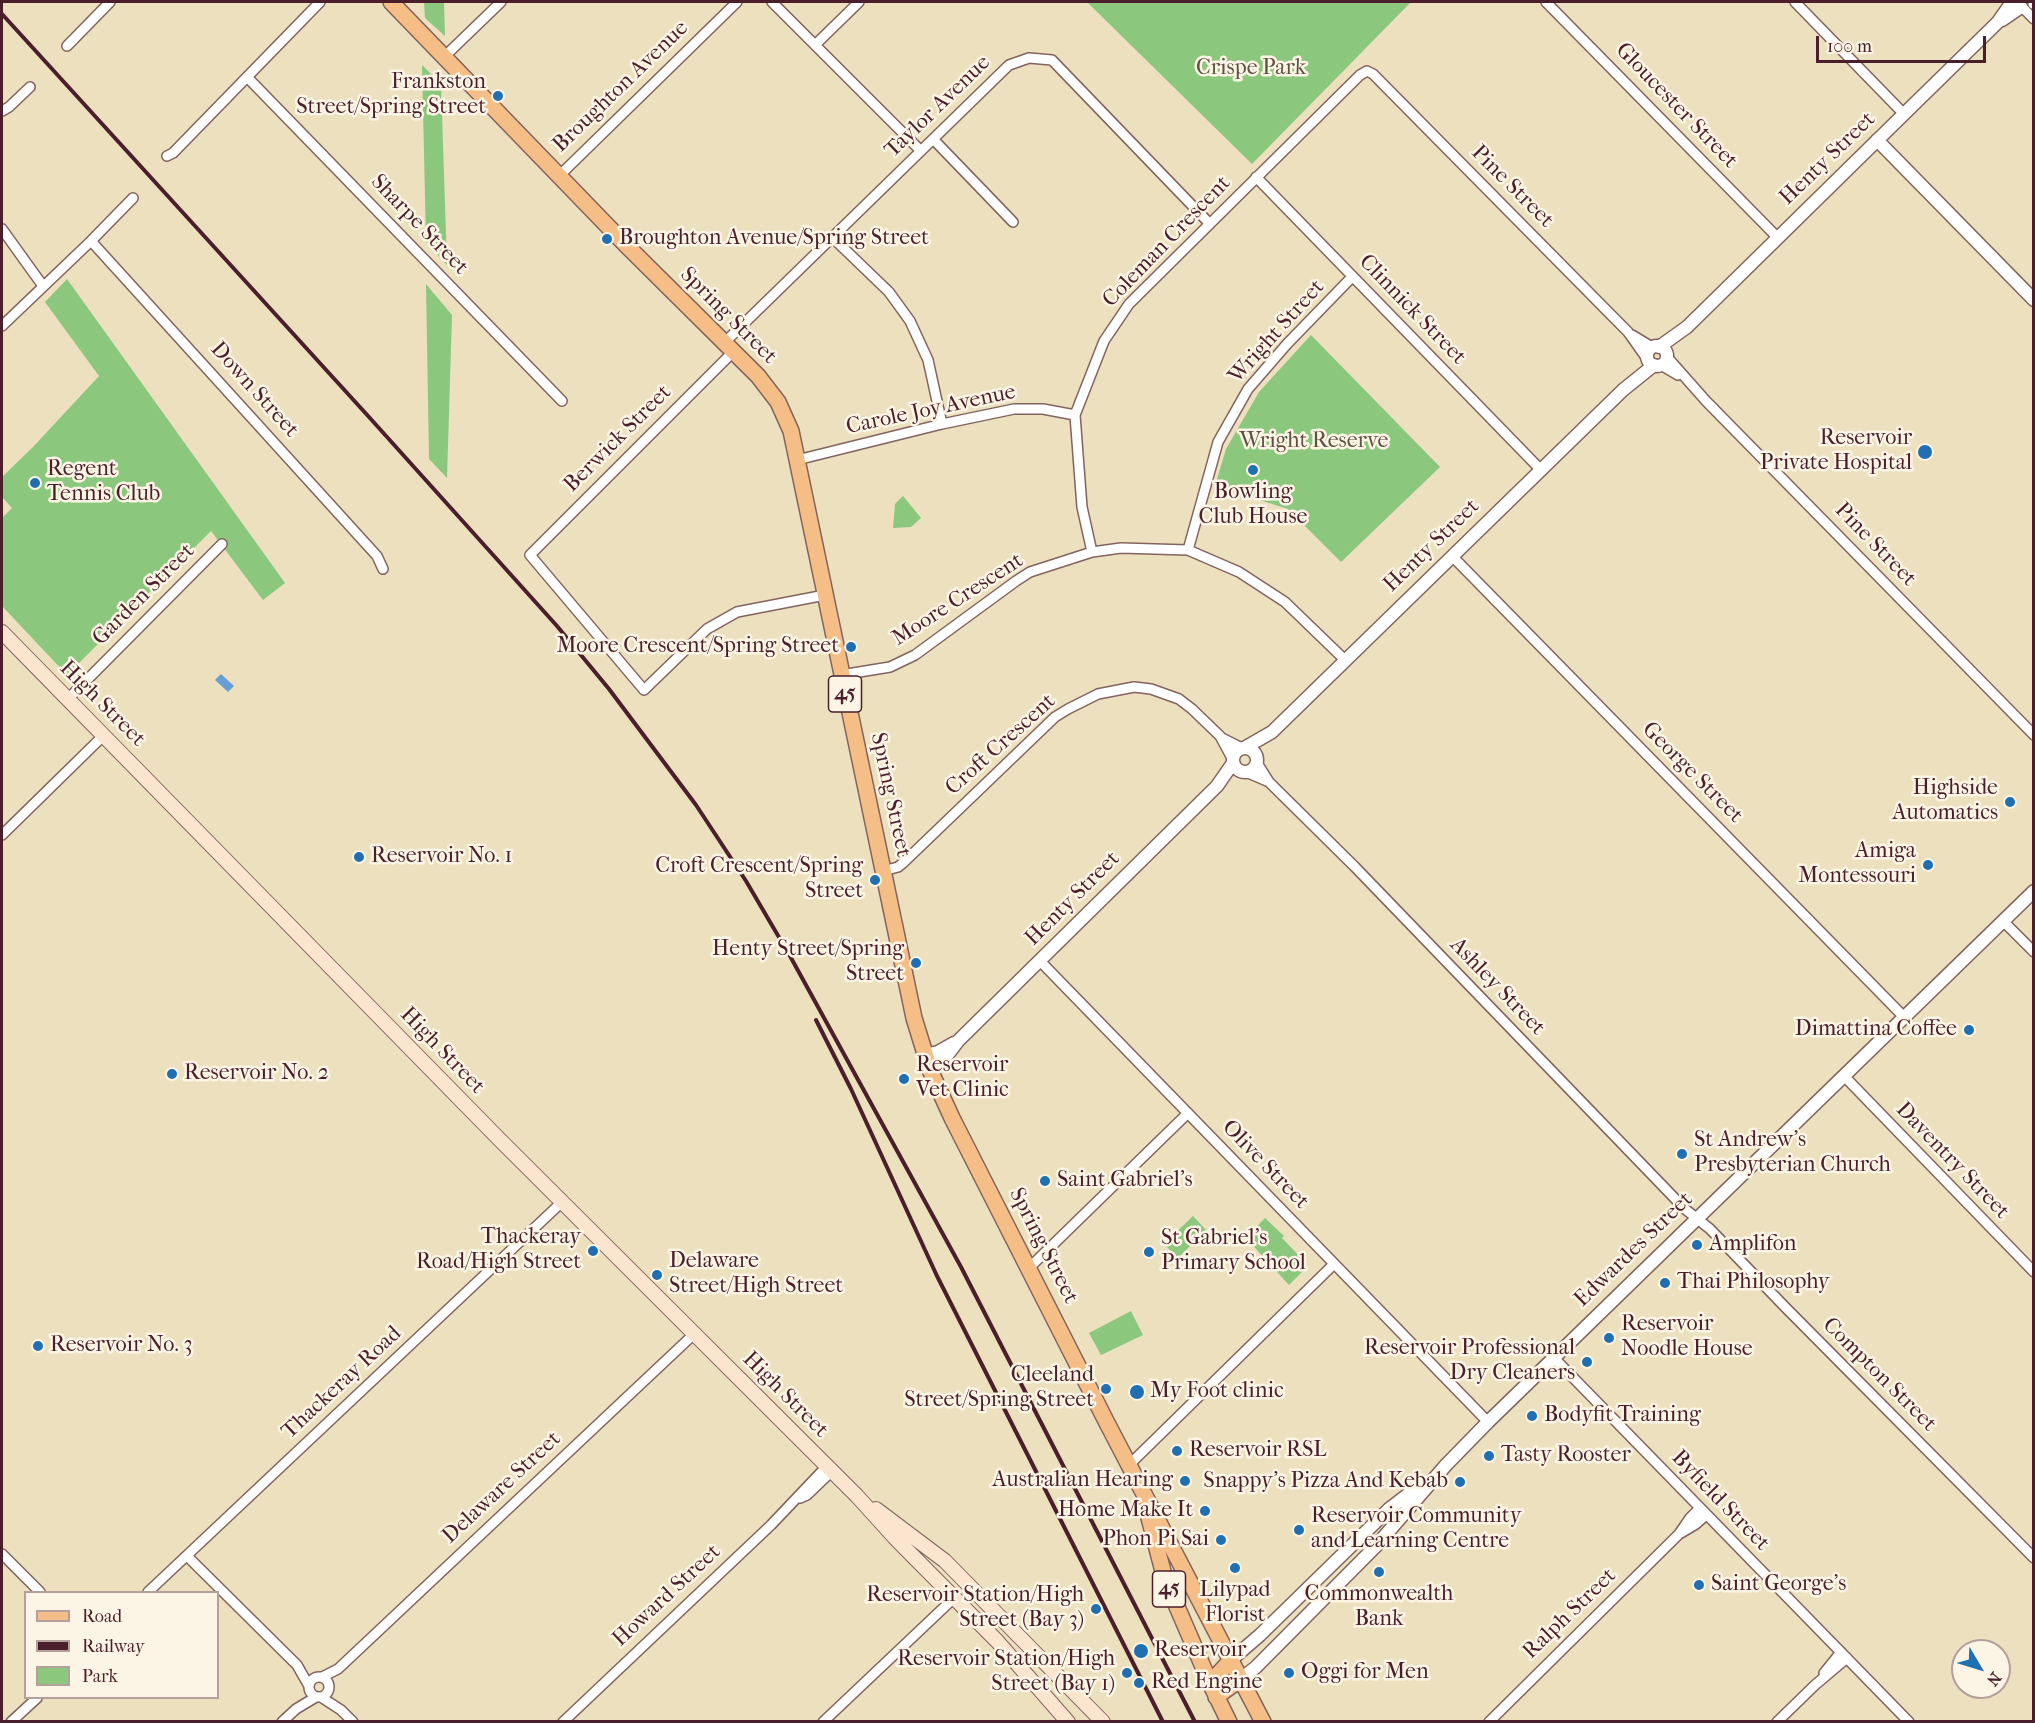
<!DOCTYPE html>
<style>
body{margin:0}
#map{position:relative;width:2035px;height:1723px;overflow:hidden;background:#ece0be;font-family:"IM FELL French Canon",serif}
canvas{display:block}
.frame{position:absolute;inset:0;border:3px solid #4a1f2b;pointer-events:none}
.legend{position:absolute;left:24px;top:1591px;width:195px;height:108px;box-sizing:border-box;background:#fcf5e5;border:2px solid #b59f9b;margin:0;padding:8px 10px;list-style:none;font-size:18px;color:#4a1f2b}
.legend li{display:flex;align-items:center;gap:12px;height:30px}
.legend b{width:30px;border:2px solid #b59f9b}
.north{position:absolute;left:1951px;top:1639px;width:60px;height:60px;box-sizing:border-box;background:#fcf5e5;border:2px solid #b59f9b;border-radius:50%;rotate:128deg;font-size:16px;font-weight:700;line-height:24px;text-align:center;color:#4a1f2b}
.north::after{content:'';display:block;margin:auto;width:21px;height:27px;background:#1f6fb2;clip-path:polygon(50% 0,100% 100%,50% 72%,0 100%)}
.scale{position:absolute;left:1816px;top:36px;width:170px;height:27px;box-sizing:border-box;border:3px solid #4a1f2b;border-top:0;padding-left:8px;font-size:18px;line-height:21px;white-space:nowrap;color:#4a1f2b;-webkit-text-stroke:4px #fcf5e5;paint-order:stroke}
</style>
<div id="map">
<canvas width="2035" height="1723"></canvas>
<div class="frame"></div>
<ul class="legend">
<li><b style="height:8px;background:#f6be87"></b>Road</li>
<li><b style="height:8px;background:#4a1f2b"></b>Railway</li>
<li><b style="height:16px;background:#8bc77d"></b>Park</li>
</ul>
<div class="north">N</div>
<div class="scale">100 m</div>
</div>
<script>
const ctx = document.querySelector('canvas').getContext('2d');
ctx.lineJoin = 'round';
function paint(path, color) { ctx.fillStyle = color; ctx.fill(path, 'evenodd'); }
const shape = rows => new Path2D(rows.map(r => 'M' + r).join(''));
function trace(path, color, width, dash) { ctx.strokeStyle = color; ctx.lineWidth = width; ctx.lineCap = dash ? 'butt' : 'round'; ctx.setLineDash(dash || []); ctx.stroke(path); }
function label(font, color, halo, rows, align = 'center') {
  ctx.font = font + ' "IM FELL French Canon",serif'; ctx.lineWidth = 5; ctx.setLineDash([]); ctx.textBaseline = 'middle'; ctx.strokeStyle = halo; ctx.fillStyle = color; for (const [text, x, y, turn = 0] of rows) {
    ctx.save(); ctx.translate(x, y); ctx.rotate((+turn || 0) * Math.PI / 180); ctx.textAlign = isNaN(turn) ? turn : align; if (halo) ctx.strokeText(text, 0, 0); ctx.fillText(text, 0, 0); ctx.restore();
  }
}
const green = shape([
 [424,2,444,2,445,36,425,18],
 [1087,2,1411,2,1252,164],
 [422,65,441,84,447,265,426,242],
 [67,279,285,583,263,600,211,531,67,675,2,606,2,518,12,508,2,497,2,477,33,447,99,376,45,302],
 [426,284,452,315,447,478,429,459],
 [1311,335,1440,467,1341,562,1288,509,1215,486,1226,449,1259,392],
 [903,496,921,518,911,527,893,528,895,504],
 [1193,1216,1206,1230,1178,1258,1164,1244],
 [1265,1218,1284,1236,1282,1238,1303,1260,1305,1269,1289,1285,1246,1238],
 [1131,1311,1143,1335,1101,1355,1089,1333]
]);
const water = shape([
 [221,674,234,686,228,692,215,680]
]);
const minor = shape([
 [772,2,921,151],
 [1546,2,1778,238],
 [1795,2,1904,114],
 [2033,4,2034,4],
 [2023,8,2034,19],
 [816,44,859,2],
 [67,46,110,2],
 [444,57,501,2],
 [247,77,562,401],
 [2,111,9,107,30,87],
 [933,139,1013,222],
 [167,156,173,153,320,2],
 [559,176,737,2],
 [1256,177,1540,469],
 [2,229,43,286],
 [833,238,889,292,910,321,928,360,942,424],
 [91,241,377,556,383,569],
 [2,326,91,241,133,198],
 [1632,335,1652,347],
 [725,342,1009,65,1029,58,1052,60,1210,224],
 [734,351,530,555,644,690,707,629,737,612,825,595],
 [1668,358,1706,401,2034,735],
 [1661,365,1678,375],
 [797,460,942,424,1014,409,1043,409,1075,415],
 [1188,550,1218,442,1248,389,1287,344,1352,277],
 [1092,552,1082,507,1075,415,1104,341,1129,304,1360,75,1367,71,1373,74,1628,332,1645,356],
 [1452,556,1904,1017],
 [841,675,890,667,915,655,1016,581,1030,572,1092,552,1121,548,1188,550,1239,572,1285,602,1345,660],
 [68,699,222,544],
 [1222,738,1242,748],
 [1257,763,1269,782,1355,867,1685,1209,1710,1229,1785,1307,2034,1558],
 [1246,772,1267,781],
 [2,835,103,736],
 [883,871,898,867,903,863,1055,717,1068,709,1098,694,1134,687,1151,689,1179,699,1192,709,1220,736,1233,760],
 [2003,921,2034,952],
 [1040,961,1488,1422],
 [1844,1076,2034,1272],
 [1029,1268,1188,1113],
 [1553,1357,1909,1722],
 [1129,1465,1334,1264],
 [800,1498,807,1495,832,1471],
 [1681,1533,1696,1524,1706,1515],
 [2,1554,40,1592],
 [187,1556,297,1665,309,1686],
 [148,1592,562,1202],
 [1824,1673,1841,1652],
 '309 1687a10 10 0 1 1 20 0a10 10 0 1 1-20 0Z',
 [322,1677,338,1669,694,1334],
 [321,1697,341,1710,353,1722],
 [11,1722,37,1698],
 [282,1722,296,1709,316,1697],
 [563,1722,771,1525,827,1466],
 [823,1722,955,1597],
 [1489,1722,1679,1534,1690,1518,1700,1508],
 [1777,1722,1815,1685,1847,1658]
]);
const tertiary = shape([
 [2002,20,2021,7],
 [1877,140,2034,300],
 '1647 356a10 10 0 1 1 20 0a10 10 0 1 1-20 0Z',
 [1659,347,1687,327,1904,114,1998,22,2012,2],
 [1246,747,1272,732,1623,390,1654,365],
 '1233 760a12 12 0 1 1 24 0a12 12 0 1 1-24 0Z',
 [924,1055,938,1052,954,1043],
 [930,1070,942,1062,958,1041,1217,786,1233,763],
 [1231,1660,1260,1635,1389,1509,1423,1483],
 [1241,1679,1256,1667,1376,1546,1446,1465,1488,1422,2034,891]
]);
const secondary = shape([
 [2,632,500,1140,857,1496,895,1538,997,1641,1068,1722],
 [876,1509,945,1561,1103,1722]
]);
const primary = shape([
 [391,2,626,245,758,376,778,402,791,431,914,1018,930,1070,952,1118,1107,1423,1263,1722],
 [1148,1514,1165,1579,1210,1683,1229,1722],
 [1210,1683,1231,1660],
 [1216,1697,1241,1679]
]);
const rail = shape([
 [2,14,369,417,557,626,609,689,696,805,746,881,790,956,961,1267,1195,1722],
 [816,1020,851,1089,937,1276,1163,1722]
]);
const markers = [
 [498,96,6,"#1f6fb2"],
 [607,239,6,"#1f6fb2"],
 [1925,452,8,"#1f6fb2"],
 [1253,470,6,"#1f6fb2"],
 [35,483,6,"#1f6fb2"],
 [851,647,6,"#1f6fb2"],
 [2010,802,6,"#1f6fb2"],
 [359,857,6,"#1f6fb2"],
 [1928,865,6,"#1f6fb2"],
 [875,880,6,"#1f6fb2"],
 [916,963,6,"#1f6fb2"],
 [1969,1030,6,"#1f6fb2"],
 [172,1074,6,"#1f6fb2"],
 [904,1079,6,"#1f6fb2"],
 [1682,1154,6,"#1f6fb2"],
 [1045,1181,6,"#1f6fb2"],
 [1697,1245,6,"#1f6fb2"],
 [593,1251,6,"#1f6fb2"],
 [1149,1252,6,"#1f6fb2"],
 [657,1275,6,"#1f6fb2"],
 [1665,1283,6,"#1f6fb2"],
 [1609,1338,6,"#1f6fb2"],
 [38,1346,6,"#1f6fb2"],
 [1587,1362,6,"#1f6fb2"],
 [1106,1389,6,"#1f6fb2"],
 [1137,1392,8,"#1f6fb2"],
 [1532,1416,6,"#1f6fb2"],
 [1177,1451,6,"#1f6fb2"],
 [1489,1456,6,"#1f6fb2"],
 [1185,1481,6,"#1f6fb2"],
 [1460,1482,6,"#1f6fb2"],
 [1205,1511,6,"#1f6fb2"],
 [1299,1530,6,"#1f6fb2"],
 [1221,1540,6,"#1f6fb2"],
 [1235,1568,6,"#1f6fb2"],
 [1379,1572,6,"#1f6fb2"],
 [1699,1585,6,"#1f6fb2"],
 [1096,1609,6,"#1f6fb2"],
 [1141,1651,8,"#1f6fb2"],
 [1127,1673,6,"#1f6fb2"],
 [1289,1673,6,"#1f6fb2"],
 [1139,1683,6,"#1f6fb2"]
];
const shields = [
 [845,694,33],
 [1169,1589,33]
];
const shieldNames = [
 ["45",845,694],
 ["45",1169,1589]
];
const parkNames = [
 ["Crispe Park",1251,69],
 ["Wright Reserve",1314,442]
];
const poiNames = [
 ["Frankston",486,83,"right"],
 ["Street/Spring Street",486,108,"right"],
 ["Broughton Avenue/Spring Street",619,239],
 ["Reservoir",1912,439,"right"],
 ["Private Hospital",1912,464,"right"],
 ["Regent",47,470],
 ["Tennis Club",47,495],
 ["Bowling",1253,493,"center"],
 ["Club House",1253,518,"center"],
 ["Moore Crescent/Spring Street",839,647,"right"],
 ["Highside",1998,789,"right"],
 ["Automatics",1998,814,"right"],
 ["Amiga",1916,852,"right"],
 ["Montessouri",1916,877,"right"],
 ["Reservoir No. 1",371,857],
 ["Croft Crescent/Spring",863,867,"right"],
 ["Street",863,892,"right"],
 ["Henty Street/Spring",904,950,"right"],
 ["Street",904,975,"right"],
 ["Dimattina Coffee",1957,1030,"right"],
 ["Reservoir",916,1066],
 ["Vet Clinic",916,1091],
 ["Reservoir No. 2",184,1074],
 ["St Andrew's",1694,1141],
 ["Presbyterian Church",1694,1166],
 ["Saint Gabriel's",1057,1181],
 ["Thackeray",581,1238,"right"],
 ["Road/High Street",581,1263,"right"],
 ["St Gabriel's",1161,1239],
 ["Primary School",1161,1264],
 ["Amplifon",1709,1245],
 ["Delaware",669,1262],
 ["Street/High Street",669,1287],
 ["Thai Philosophy",1677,1283],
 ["Reservoir",1621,1325],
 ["Noodle House",1621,1350],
 ["Reservoir No. 3",50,1346],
 ["Reservoir Professional",1575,1349,"right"],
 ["Dry Cleaners",1575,1374,"right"],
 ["Cleeland",1094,1376,"right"],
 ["Street/Spring Street",1094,1401,"right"],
 ["My Foot clinic",1150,1392],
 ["Bodyfit Training",1544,1416],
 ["Reservoir RSL",1189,1451],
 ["Tasty Rooster",1501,1456],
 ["Australian Hearing",1173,1481,"right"],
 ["Snappy's Pizza And Kebab",1448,1482,"right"],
 ["Home Make It",1193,1511,"right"],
 ["Reservoir Community",1311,1517],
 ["and Learning Centre",1311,1542],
 ["Phon Pi Sai",1209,1540,"right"],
 ["Saint George's",1711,1585],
 ["Lilypad",1235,1591,"center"],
 ["Florist",1235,1616,"center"],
 ["Commonwealth",1379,1595,"center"],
 ["Bank",1379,1620,"center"],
 ["Reservoir Station/High",1084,1596,"right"],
 ["Street (Bay 3)",1084,1621,"right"],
 ["Reservoir",1154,1651],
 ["Reservoir Station/High",1115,1660,"right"],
 ["Street (Bay 1)",1115,1685,"right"],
 ["Oggi for Men",1301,1673],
 ["Red Engine",1151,1683]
];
const streetNames = [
 ["Broughton Avenue",621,87,-44],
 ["Gloucester Street",1676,106,46],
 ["Taylor Avenue",938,107,-44],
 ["Henty Street",1828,159,-44],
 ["Pine Street",1512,187,45],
 ["Sharpe Street",419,225,46],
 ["Coleman Crescent",1167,242,-46],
 ["Clinnick Street",1412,310,46],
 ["Spring Street",728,316,45],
 ["Wright Street",1277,332,-48],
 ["Down Street",254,390,48],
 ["Carole Joy Avenue",931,410,-12],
 ["Berwick Street",618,439,-45],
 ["Pine Street",1875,545,46],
 ["Henty Street",1432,546,-44],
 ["Garden Street",144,595,-45],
 ["Moore Crescent",958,600,-33],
 ["High Street",102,704,45],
 ["Croft Crescent",1001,745,-42],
 ["George Street",1692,773,45],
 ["Spring Street",890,795,78],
 ["Henty Street",1073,899,-45],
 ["Ashley Street",1497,987,46],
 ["High Street",442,1051,46],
 ["Daventry Street",1952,1161,46],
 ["Olive Street",1265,1165,46],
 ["Spring Street",1043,1246,63],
 ["Edwardes Street",1634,1250,-44],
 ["Compton Street",1879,1375,45],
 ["Thackeray Road",342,1383,-43],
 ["High Street",785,1395,45],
 ["Delaware Street",502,1488,-43],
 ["Byfield Street",1720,1501,46],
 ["Howard Street",667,1596,-43],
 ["Ralph Street",1570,1614,-44]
];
paint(green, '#8bc77d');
paint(water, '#679ed5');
trace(minor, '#83635e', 12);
trace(tertiary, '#83635e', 15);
trace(secondary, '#83635e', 16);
trace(primary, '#83635e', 18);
trace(minor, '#fff', 9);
trace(tertiary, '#fff', 12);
trace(secondary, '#fbe5cf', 14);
trace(primary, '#f6be87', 15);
trace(rail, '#4a1f2b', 4);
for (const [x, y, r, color] of markers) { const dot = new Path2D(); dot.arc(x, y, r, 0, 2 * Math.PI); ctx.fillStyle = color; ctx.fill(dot); trace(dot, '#fcf5e5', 2); }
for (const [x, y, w] of shields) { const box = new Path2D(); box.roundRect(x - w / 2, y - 18, w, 36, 4.5); ctx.fillStyle = '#fcf5e5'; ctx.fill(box); trace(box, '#4a1f2b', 1.5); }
label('bold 21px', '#4a1f2b', null, shieldNames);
label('22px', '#5e5144', '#fcf5e5', parkNames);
label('22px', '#4a1f2b', '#fcf5e5', poiNames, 'left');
label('22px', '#4a1f2b', '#fcf5e5', streetNames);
</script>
